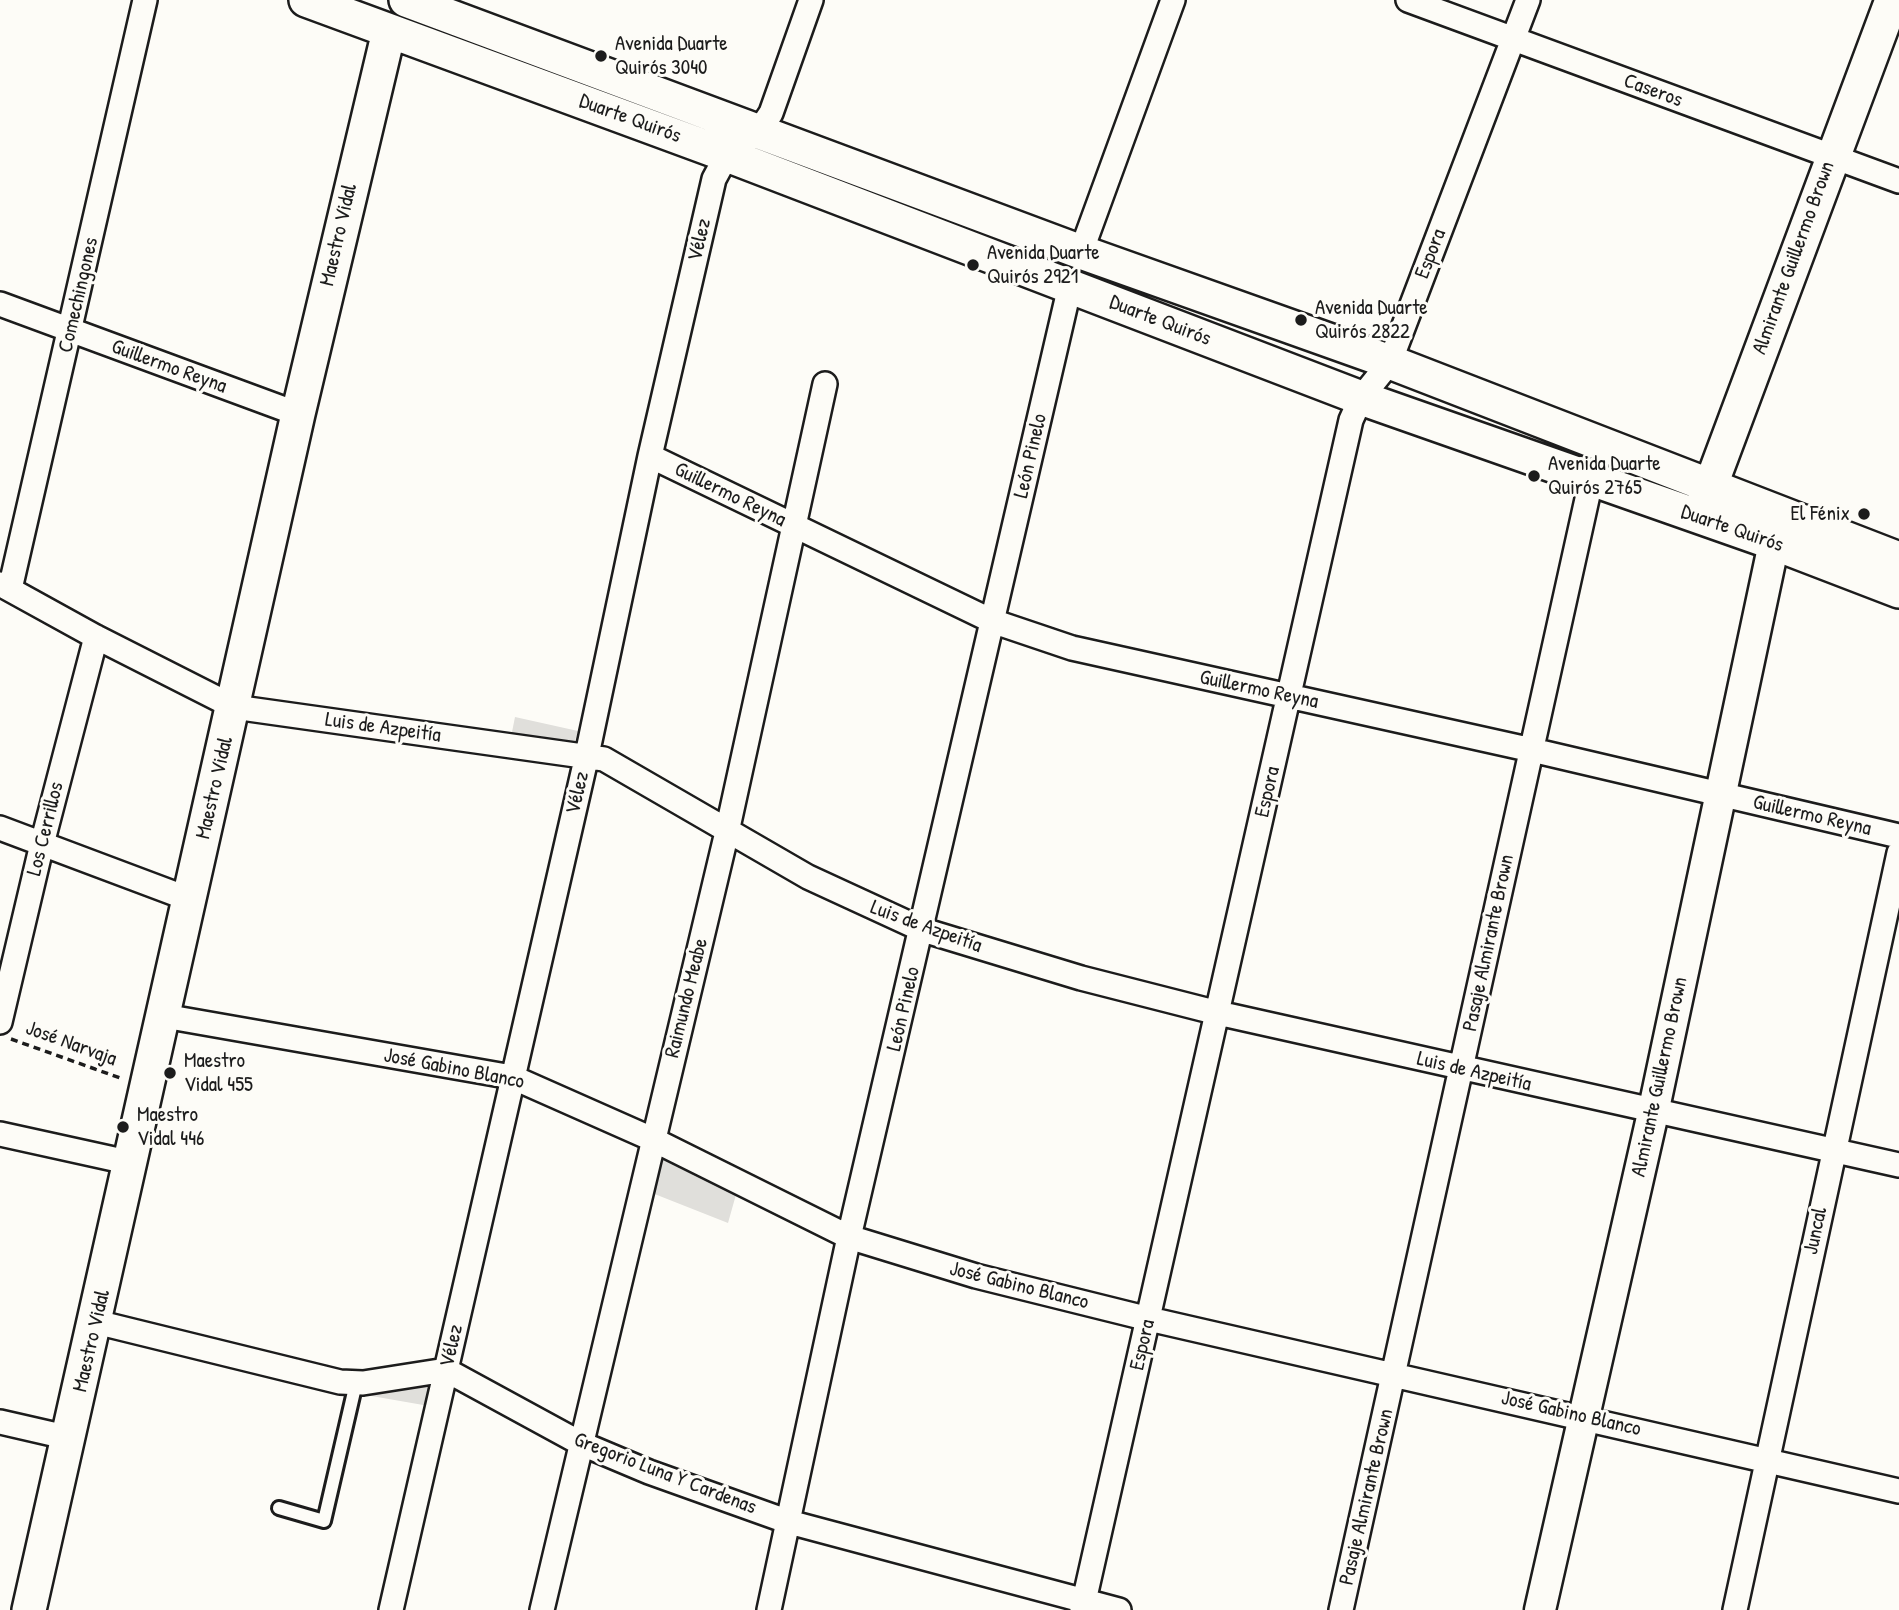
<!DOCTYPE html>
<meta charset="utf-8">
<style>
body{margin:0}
canvas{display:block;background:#fdfcf7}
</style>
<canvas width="1899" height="1610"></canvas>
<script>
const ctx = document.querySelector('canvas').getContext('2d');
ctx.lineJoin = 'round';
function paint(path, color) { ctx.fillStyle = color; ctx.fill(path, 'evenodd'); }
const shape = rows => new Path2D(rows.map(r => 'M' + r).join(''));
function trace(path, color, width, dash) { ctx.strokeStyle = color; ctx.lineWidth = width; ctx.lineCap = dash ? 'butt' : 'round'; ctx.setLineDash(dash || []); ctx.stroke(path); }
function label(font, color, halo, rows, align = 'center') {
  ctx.font = font + ' "Patrick Hand",sans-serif'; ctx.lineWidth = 6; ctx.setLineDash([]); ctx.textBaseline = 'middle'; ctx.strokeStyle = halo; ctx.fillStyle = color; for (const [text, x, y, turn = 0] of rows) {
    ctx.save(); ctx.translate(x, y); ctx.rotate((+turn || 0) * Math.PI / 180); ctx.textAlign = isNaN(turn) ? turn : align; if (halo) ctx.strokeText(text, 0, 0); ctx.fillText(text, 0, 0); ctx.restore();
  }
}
const green = shape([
 [515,717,578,731,572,750,510,742],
 [661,1158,737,1191,728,1223,652,1193],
 [437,1378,429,1406,360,1394]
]);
const path = shape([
 [11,1039,123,1079]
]);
const service = shape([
 [279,1508,324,1521,356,1383]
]);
const minor = shape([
 [1408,0,1899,181],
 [1081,252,1173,0],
 [0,304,298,414],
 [650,456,992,621,1072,648,1532,750,1899,836],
 [0,584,96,637,234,707,604,759,808,877,923,930,1081,978,1218,1013,1899,1165],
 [10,589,145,0],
 [0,828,189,899],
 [164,1016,512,1077,652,1139,849,1237,976,1276,1149,1319,1899,1491],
 [0,1022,42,844,96,637],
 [0,1134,132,1163],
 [96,1322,340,1382,363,1383,446,1370,580,1443,649,1472,789,1522,1119,1610],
 [0,1422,70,1438],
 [391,1610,587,755,650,456,714,179,727,155,759,131,771,113,811,0],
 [542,1610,727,832,825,384],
 [769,1610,849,1237,1070,286],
 [1082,1610,1351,420,1361,398,1390,362,1528,0],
 [1341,1610,1591,481],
 [1735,1610,1899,853]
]);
const tertiary = shape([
 [1540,1610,1653,1113,1774,543]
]);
const secondary = shape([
 [306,0,727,155,1361,398,1774,543,1899,591],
 [406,0,1081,252,1390,362,1899,559],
 [1703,506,1892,0],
 [29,1610,298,414,389,31]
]);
const markers = [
 [601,56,7,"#1c1c1c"],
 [973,265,7,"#1c1c1c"],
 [1301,320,7,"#1c1c1c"],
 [1534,476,7,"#1c1c1c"],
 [1864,514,7,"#1c1c1c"],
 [170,1073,7,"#1c1c1c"],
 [123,1127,7,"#1c1c1c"]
];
const poiNames = [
 ["Avenida Duarte",615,44],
 ["Quirós 3040",615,68],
 ["Avenida Duarte",987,253],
 ["Quirós 2921",987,277],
 ["Avenida Duarte",1315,308],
 ["Quirós 2822",1315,332],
 ["Avenida Duarte",1548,464],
 ["Quirós 2765",1548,488],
 ["El Fénix",1850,514,"right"],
 ["Maestro",184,1061],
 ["Vidal 455",184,1085],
 ["Maestro",137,1115],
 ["Vidal 446",137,1139]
];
const streetNames = [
 ["Caseros",1653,91,20],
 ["Duarte Quirós",630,119,20],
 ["Maestro Vidal",339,235,-77],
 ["Vélez",700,240,-77],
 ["Espora",1431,254,-69],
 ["Almirante Guillermo Brown",1794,258,-70],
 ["Comechingones",79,295,-77],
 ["Duarte Quirós",1160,321,21],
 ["Guillermo Reyna",169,367,20],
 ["León Pinelo",1031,456,-77],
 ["Guillermo Reyna",730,495,26],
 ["Duarte Quirós",1732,529,19],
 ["Guillermo Reyna",1259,690,12],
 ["Luis de Azpeitía",383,728,8],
 ["Maestro Vidal",215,788,-77],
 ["Espora",1268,792,-77],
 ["Vélez",578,793,-77],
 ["Guillermo Reyna",1812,816,13],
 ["Los Cerrillos",46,829,-76],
 ["Luis de Azpeitía",926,927,20],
 ["Pasaje Almirante Brown",1489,943,-78],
 ["Raimundo Meabe",687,998,-76],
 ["León Pinelo",904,1009,-77],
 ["José Narvaja",71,1044,20],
 ["José Gabino Blanco",454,1069,11],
 ["Luis de Azpeitía",1474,1072,13],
 ["Almirante Guillermo Brown",1660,1077,-78],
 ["Juncal",1816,1231,-78],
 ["José Gabino Blanco",1019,1286,14],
 ["Maestro Vidal",92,1341,-77],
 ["Espora",1143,1345,-77],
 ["Vélez",452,1346,-77],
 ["José Gabino Blanco",1571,1414,13],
 ["Gregorio Luna Y Cardenas",665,1474,21],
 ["Pasaje Almirante Brown",1367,1497,-77]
];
paint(green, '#e0dfdb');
trace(service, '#1c1c1c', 18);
trace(minor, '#1c1c1c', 28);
trace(tertiary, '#1c1c1c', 35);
trace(secondary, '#1c1c1c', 38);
trace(path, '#1c1c1c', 3.5, [7, 5]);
trace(service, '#fdfcf7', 12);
trace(minor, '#fdfcf7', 23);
trace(tertiary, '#fdfcf7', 30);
trace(secondary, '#fdfcf7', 33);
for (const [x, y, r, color] of markers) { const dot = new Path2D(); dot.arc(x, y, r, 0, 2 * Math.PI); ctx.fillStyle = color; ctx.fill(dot); trace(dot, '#fdfcf7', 2.5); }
label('21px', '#1c1c1c', '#fdfcf7', poiNames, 'left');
label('21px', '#1c1c1c', '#fdfcf7', streetNames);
</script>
